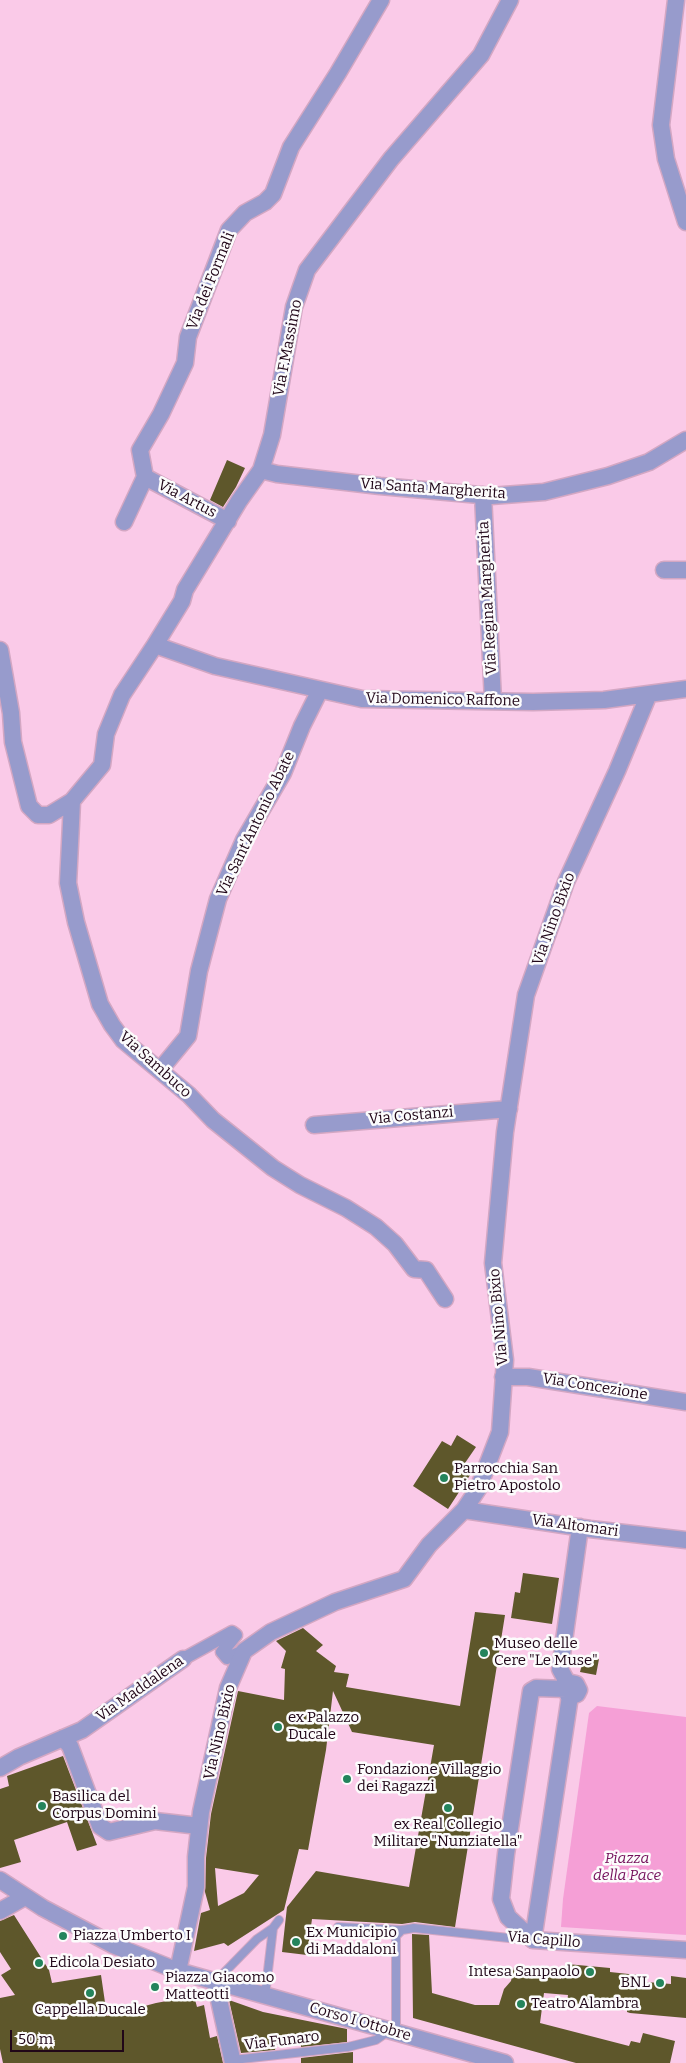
<!DOCTYPE html>
<style>
body{margin:0}
#map{position:relative;width:686px;height:2063px;overflow:hidden;background:#facae8;font-family:Bitter,serif}
canvas{display:block}
.scale{position:absolute;left:10px;top:2030px;width:114px;height:22px;box-sizing:border-box;border:2px solid #200618;border-top:0;padding-left:6px;font-size:15px;line-height:18px;white-space:nowrap;color:#200618;-webkit-text-stroke:4px #fcfcfc;paint-order:stroke}
</style>
<div id="map">
<canvas width="686" height="2063"></canvas>
<div class="scale">50 m</div>
</div>
<script>
const ctx = document.querySelector('canvas').getContext('2d');
ctx.lineJoin = 'round';
function paint(path, color) { ctx.fillStyle = color; ctx.fill(path, 'evenodd'); }
const shape = rows => new Path2D(rows.map(r => 'M' + r).join(''));
function trace(path, color, width, dash) { ctx.strokeStyle = color; ctx.lineWidth = width; ctx.lineCap = dash ? 'butt' : 'round'; ctx.setLineDash(dash || []); ctx.stroke(path); }
function label(font, color, halo, rows, align = 'center') {
  ctx.font = font + ' Bitter,serif'; ctx.lineWidth = 5; ctx.setLineDash([]); ctx.textBaseline = 'middle'; ctx.strokeStyle = halo; ctx.fillStyle = color; for (const [text, x, y, turn = 0] of rows) {
    ctx.save(); ctx.translate(x, y); ctx.rotate((+turn || 0) * Math.PI / 180); ctx.textAlign = isNaN(turn) ? turn : align; if (halo) ctx.strokeText(text, 0, 0); ctx.fillText(text, 0, 0); ctx.restore();
  }
}
const green = shape([
 [597,1706,686,1717,686,1935,561,1927,563,1899,589,1713]
]);
const building = shape([
 [227,460,245,468,236,487,223,507,210,500],
 [457,1435,476,1447,465,1463,474,1469,448,1509,413,1486,442,1441,451,1446],
 [523,1573,559,1578,552,1624,511,1618,515,1592,520,1593],
 [475,1612,505,1615,455,1927,415,1922,402,1924,312,1919,307,1955,282,1952,287,1907,316,1871,409,1887,434,1745,352,1732,333,1691,326,1750,308,1850,299,1849,284,1910,228,1946,224,1943,194,1951,201,1913,210,1910,205,1892,206,1858,211,1814,238,1691,284,1700,285,1669,281,1668,286,1651,276,1641,303,1628,323,1645,316,1651,336,1666,334,1672,349,1674,346,1687,460,1706],
 [215,1868,259,1875,244,1893,218,1906],
 [584,1656,599,1659,596,1675,580,1672],
 [63,1756,97,1845,77,1851,67,1822,14,1840,21,1862,0,1868,0,1789,9,1786,7,1776],
 [14,1915,49,1970,52,1983,101,1975,107,2016,156,2003,194,1996,197,2007,204,2005,210,2038,217,2036,223,2063,3,2063,0,2049,0,1998,15,1995,1,1975,11,1969,0,1952,0,1921],
 [412,1934,429,1935,432,1993,475,2005,499,2005,504,1989,511,1981,514,1967,561,1979,562,1972,566,1973,567,1964,610,1968,610,1972,647,1976,647,1982,671,1984,671,1976,686,1978,686,2018,630,2013,627,2012,627,2008,567,2003,568,1995,544,1993,540,2023,629,2046,631,2041,640,2043,643,2033,675,2041,670,2063,576,2063,413,2018],
 [229,2000,263,2012,347,2029,347,2042,301,2047,301,2042,276,2045,275,2050,241,2053],
 [353,2052,353,2063,301,2063,301,2058]
]);
const service = shape([
 [338,1927,402,1930,414,1928,528,1940],
 [215,1982,257,1939,273,1928,279,1920],
 [265,1996,273,1928],
 [396,2032,396,1936,402,1930],
 [233,2060,348,2047,376,2040,389,2031]
]);
const pedestrian = shape([
 [183,1659,232,1632,236,1635,222,1652,227,1658,244,1651]
]);
const minor = shape([
 [676,0,661,125,666,159,686,222],
 [261,470,277,474,380,486,491,496,544,492,608,476,649,462,686,440],
 [145,477,140,450,161,414,185,363,188,337,229,230,245,213,265,202,273,194,291,147,338,73,381,0],
 [145,477,228,521],
 [483,495,493,701],
 [124,522,145,477],
 [664,570,686,570],
 [155,645,215,666,362,699,533,702,604,700,686,689],
 [0,650,11,713,13,742,29,806,38,815,49,815,72,801],
 [160,1070,188,1036,199,971,218,899,244,840,283,773,302,726,320,690],
 [314,1125,509,1109],
 [445,1299,426,1270,414,1269,395,1244,376,1227,346,1208,300,1185,273,1168,213,1120,189,1095,123,1040,112,1025,100,1004,76,922,68,883,71,823,72,801,102,765,106,734,122,695,155,645,182,601,185,590,239,501,261,470,272,435,294,307,307,270,391,159,481,55,510,0],
 [503,1377,528,1377,686,1402],
 [464,1510,590,1529,686,1540],
 [566,1689,568,1695,572,1696,577,1694,579,1690,576,1684,567,1682,560,1669,580,1527],
 [63,1738,70,1746,100,1826,109,1832,155,1821,199,1826],
 [0,1768,19,1757,82,1730,183,1659],
 [0,1880,43,1908,113,1945,178,1971,505,2063],
 [0,1911,25,1897],
 [533,1940,508,1917,501,1899,506,1854,531,1691,536,1688,566,1689],
 [533,1940,570,1696],
 [533,1940,686,1950],
 [178,1971,196,1887,196,1857,201,1812,228,1688,244,1651,271,1632,335,1602,404,1579,429,1545,464,1510,478,1489,500,1432,505,1360,493,1263,505,1132,526,995,566,882,617,771,648,696],
 [215,1982,233,2063]
]);
const markers = [
 [444,1478,5,"#24845c"],
 [484,1653,5,"#24845c"],
 [278,1727,5,"#24845c"],
 [347,1779,5,"#24845c"],
 [42,1806,5,"#24845c"],
 [448,1808,5,"#24845c"],
 [63,1936,5,"#24845c"],
 [296,1942,5,"#24845c"],
 [39,1963,5,"#24845c"],
 [590,1972,5,"#24845c"],
 [660,1983,5,"#24845c"],
 [155,1987,5,"#24845c"],
 [90,1993,5,"#24845c"],
 [521,2004,5,"#24845c"]
];
const streetNames = [
 ["Via dei Formali",211,281,-68],
 ["Via F.Massimo",288,348,-79],
 ["Via Santa Margherita",433,489,4],
 ["Via Artus",187,499,28],
 ["Via Regina Margherita",488,598,-93],
 ["Via Domenico Raffone",443,700,1],
 ["Via Sant'Antonio Abate",256,824,-64],
 ["Via Nino Bixio",554,919,-70],
 ["Via Sambuco",155,1065,42],
 ["Via Costanzi",411,1116,-5],
 ["Via Nino Bixio",499,1317,-95],
 ["Via Concezione",595,1387,9],
 ["Via Altomari",575,1526,8],
 ["Via Maddalena",140,1689,-35],
 ["Via Nino Bixio",220,1732,-77],
 ["Via Capillo",544,1940,5],
 ["Corso I Ottobre",360,2022,16],
 ["Via Funaro",282,2041,-7]
];
const poiNames = [
 ["Parrocchia San",454,1469],
 ["Pietro Apostolo",454,1486],
 ["Museo delle",494,1644],
 ["Cere \"Le Muse\"",494,1661],
 ["ex Palazzo",288,1718],
 ["Ducale",288,1735],
 ["Fondazione Villaggio",357,1770],
 ["dei Ragazzi",357,1787],
 ["Basilica del",52,1797],
 ["Corpus Domini",52,1814],
 ["ex Real Collegio",448,1825,"center"],
 ["Militare \"Nunziatella\"",448,1842,"center"],
 ["Ex Municipio",306,1933],
 ["di Maddaloni",306,1950],
 ["Piazza Umberto I",73,1936],
 ["Edicola Desiato",49,1963],
 ["Intesa Sanpaolo",580,1972,"right"],
 ["Piazza Giacomo",165,1978],
 ["Matteotti",165,1995],
 ["BNL",650,1983,"right"],
 ["Teatro Alambra",531,2004],
 ["Cappella Ducale",90,2010,"center"]
];
const parkNames = [
 ["Piazza",627,1859],
 ["della Pace",627,1876]
];
paint(green, '#f59fd6');
paint(building, '#5e572b');
trace(service, '#d3a7c3', 10);
trace(pedestrian, '#d3a7c3', 15);
trace(minor, '#d3a7c3', 19);
trace(service, '#979bcc', 8);
trace(pedestrian, '#979bcc', 12);
trace(minor, '#979bcc', 16);
for (const [x, y, r, color] of markers) { const dot = new Path2D(); dot.arc(x, y, r, 0, 2 * Math.PI); ctx.fillStyle = color; ctx.fill(dot); trace(dot, '#fcfcfc', 2); }
label('15px', '#200618', '#fcfcfc', streetNames);
label('15px', '#200618', '#fcfcfc', poiNames, 'left');
label('italic 15px', '#74105b', '#fcfcfc', parkNames);
</script>
